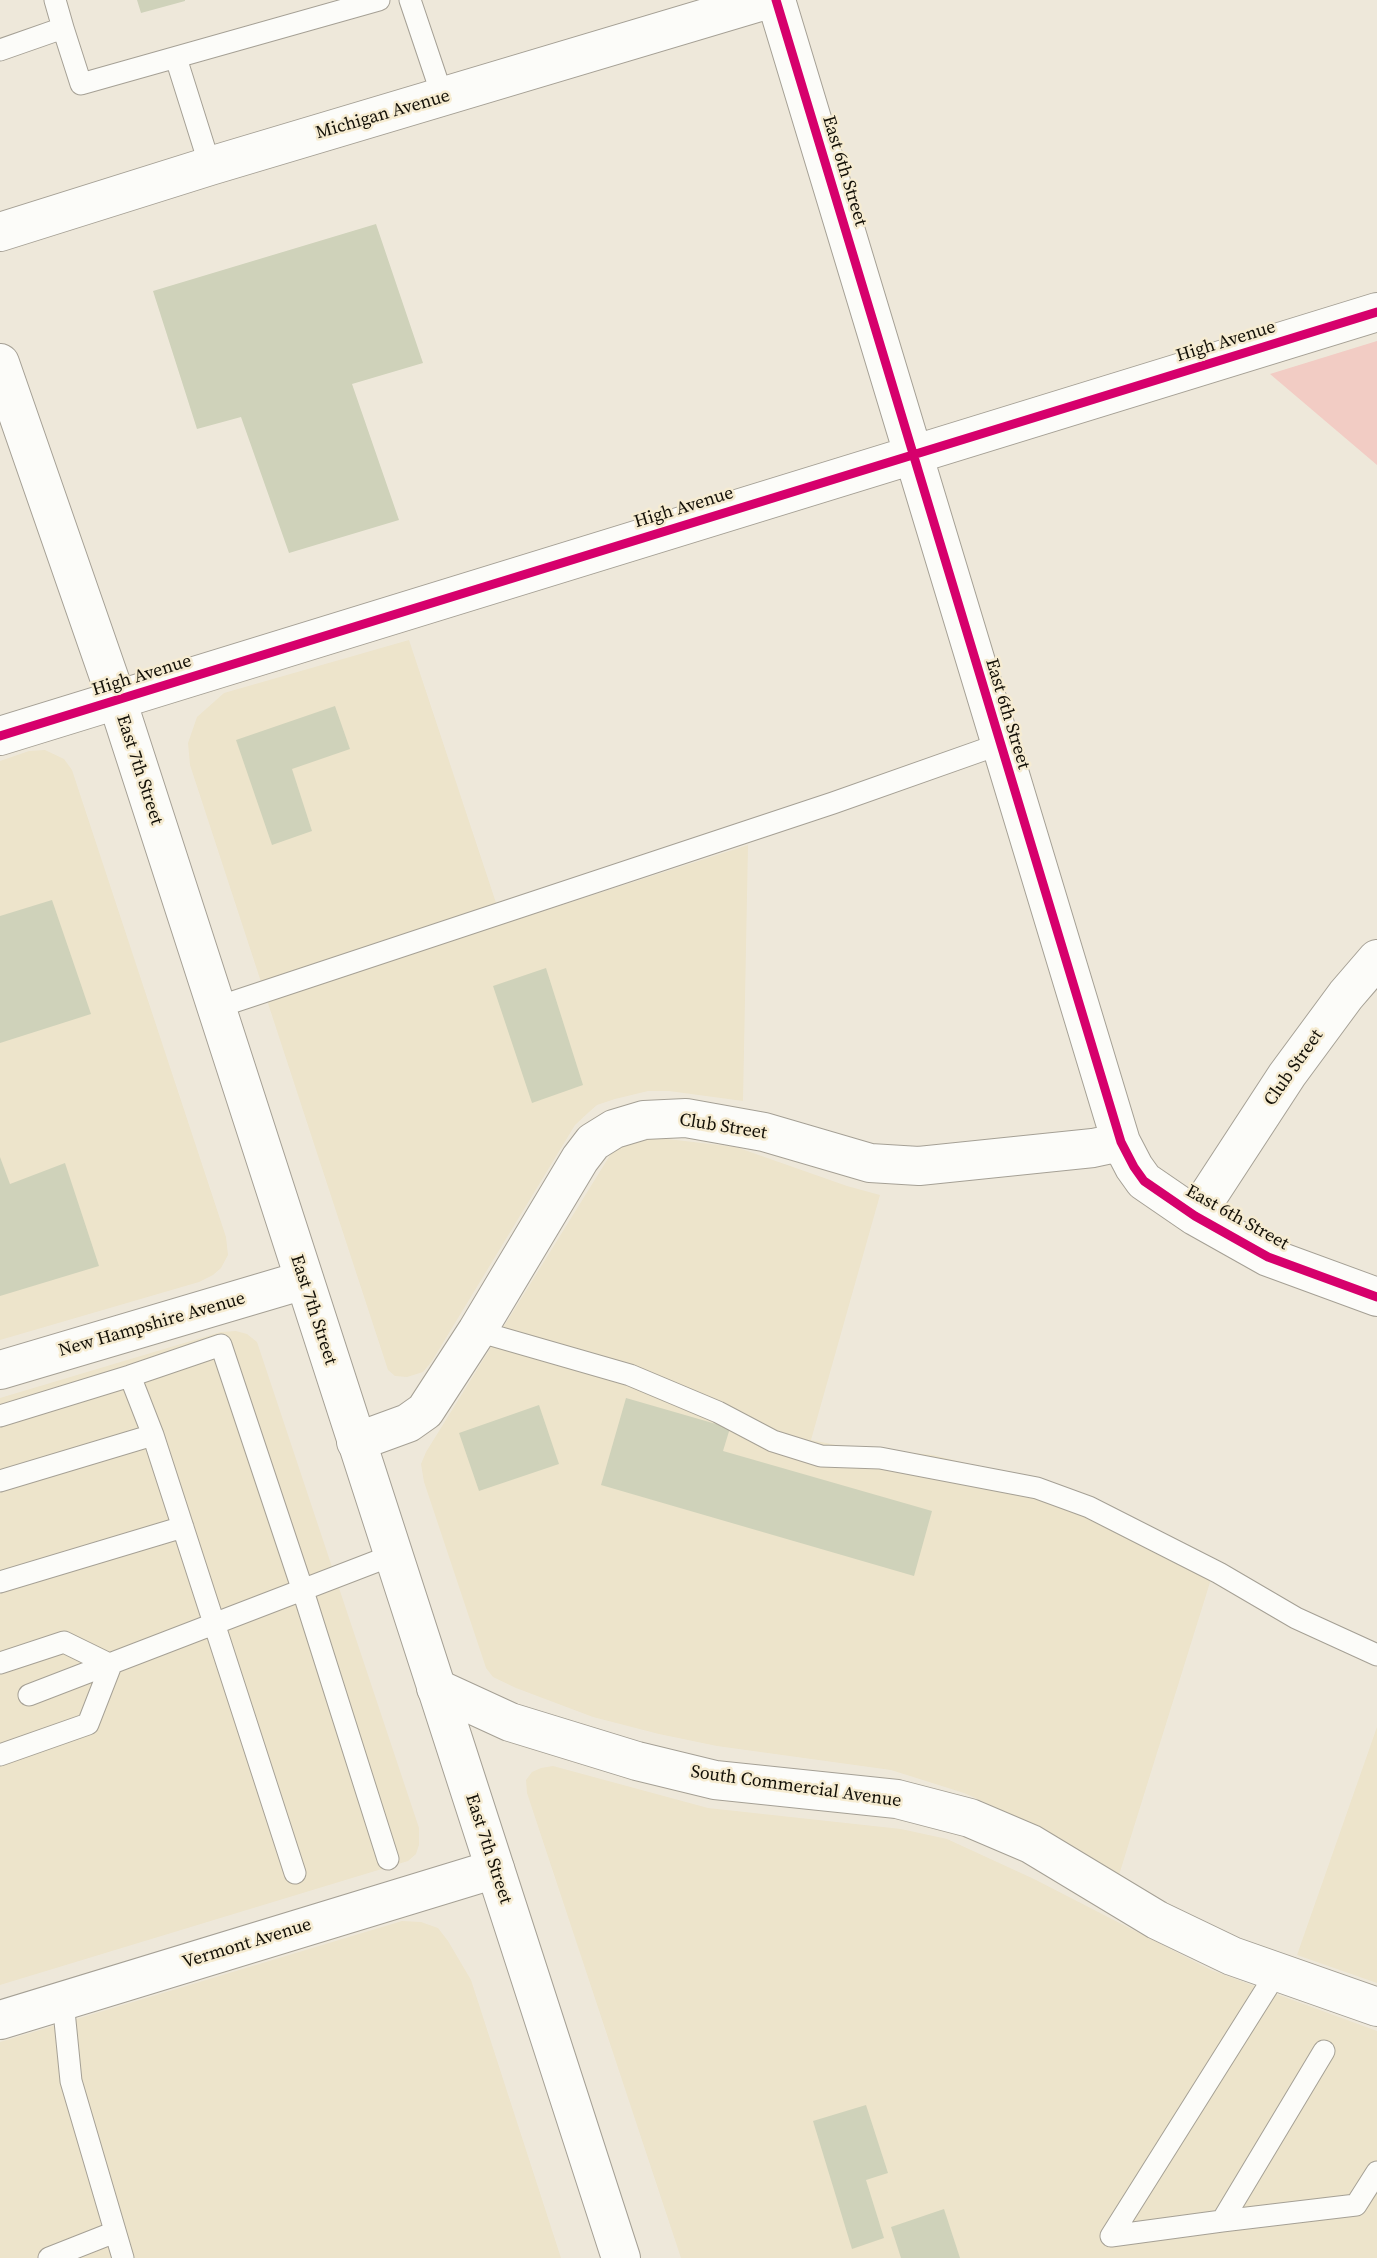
<!DOCTYPE html>
<style>
body{margin:0}
canvas{display:block;background:#eee8da}
</style>
<canvas width="1377" height="2258"></canvas>
<script>
const ctx = document.querySelector('canvas').getContext('2d');
ctx.lineJoin = 'round';
function paint(path, color) { ctx.fillStyle = color; ctx.fill(path, 'evenodd'); }
const shape = rows => new Path2D(rows.map(r => 'M' + r).join(''));
function trace(path, color, width, dash) { ctx.strokeStyle = color; ctx.lineWidth = width; ctx.lineCap = dash ? 'butt' : 'round'; ctx.setLineDash(dash || []); ctx.stroke(path); }
function label(font, color, halo, rows, align = 'center') {
  ctx.font = font + ' "Source Serif 4",serif'; ctx.lineWidth = 5; ctx.setLineDash([]); ctx.textBaseline = 'middle'; ctx.strokeStyle = halo; ctx.fillStyle = color; for (const [text, x, y, turn = 0] of rows) {
    ctx.save(); ctx.translate(x, y); ctx.rotate((+turn || 0) * Math.PI / 180); ctx.textAlign = isNaN(turn) ? turn : align; if (halo) ctx.strokeText(text, 0, 0); ctx.fillText(text, 0, 0); ctx.restore();
  }
}
const built = shape([
 [409,640,503,924,748,845,743,1101,669,1091,648,1091,615,1099,597,1105,589,1112,575,1125,432,1361,423,1372,407,1377,395,1376,388,1370,190,765,188,743,197,717,224,693],
 [45,750,64,759,72,770,226,1237,228,1255,221,1268,213,1275,199,1282,0,1340,0,761,29,751],
 [659,1138,736,1147,847,1186,880,1195,811,1440,841,1446,933,1455,1002,1472,1216,1563,1119,1875,997,1808,964,1793,891,1770,717,1746,659,1734,593,1717,516,1688,493,1677,486,1668,424,1482,421,1464,426,1452,612,1152,635,1139],
 [236,1331,247,1334,257,1342,419,1828,419,1845,416,1854,408,1861,0,1985,0,1398,221,1332],
 [1377,1727,1377,1983,1297,1955],
 [553,1766,708,1808,901,1829,947,1839,1034,1879,1211,1970,1377,2031,1377,2258,681,2258,527,1793,526,1780,532,1772,541,1768],
 [402,1921,421,1922,438,1928,448,1941,471,1980,561,2258,0,2258,0,2042]
]);
const green = shape([
 [1377,341,1377,465,1270,374]
]);
const building = shape([
 [137,0,185,0,185,1,141,13],
 [376,224,423,363,352,384,399,520,289,553,241,417,197,429,153,291],
 [335,706,350,749,292,769,312,831,272,845,236,740],
 [52,900,91,1014,0,1043,0,916],
 [546,968,583,1085,532,1103,493,986],
 [0,1157,10,1184,65,1163,99,1266,0,1296],
 [626,1398,730,1428,723,1451,932,1511,914,1576,601,1485],
 [539,1405,559,1464,479,1491,459,1433],
 [866,2105,888,2173,866,2180,884,2238,852,2249,813,2121],
 [944,2209,960,2258,901,2258,891,2227]
]);
const lane = shape([
 [410,0,443,98],
 [63,28,81,84,379,0],
 [0,50,63,28,55,0],
 [176,58,210,166],
 [215,1008,833,803,1000,744],
 [477,1331,630,1375,718,1412,773,1441,821,1456,880,1458,1037,1488,1089,1507,1219,1573,1296,1618,1377,1655],
 [130,1376,221,1345,303,1591,388,1859],
 [0,1416,130,1376,153,1435,295,1873],
 [0,1481,153,1435],
 [0,1582,183,1527],
 [0,1663,64,1642,111,1665,88,1724,0,1755],
 [29,1695,393,1555],
 [63,2001,71,2081,123,2258],
 [1222,2221,1356,2205,1377,2172],
 [1111,2236,1277,1972],
 [1111,2236,1222,2221,1324,2051],
 [49,2258,115,2232]
]);
const street = shape([
 [776,0,1121,1142,1134,1167,1144,1181,1195,1216,1268,1257,1377,1297],
 [0,232,210,166,766,0],
 [0,736,1377,312],
 [1195,1216,1287,1075,1346,995,1377,959],
 [0,1370,304,1280],
 [356,1442,408,1423,425,1411,477,1331,580,1159,593,1142,614,1129,644,1120,686,1118,764,1132,870,1163,919,1166,1093,1148,1121,1142],
 [436,1688,510,1722,637,1761,715,1780,897,1799,970,1818,1031,1844,1157,1920,1232,1956,1377,2007],
 [0,2020,495,1869]
]);
const primary = shape([
 [0,363,117,700,621,2258]
]);
const cycleway = shape([
 [776,0,1121,1142,1134,1167,1144,1181,1195,1216,1268,1257,1377,1297],
 [0,736,1377,312]
]);
const streetNames = [
 ["Michigan Avenue",383,115,-16],
 ["East 6th Street",844,171,73],
 ["High Avenue",1226,342,-17],
 ["High Avenue",684,508,-17],
 ["High Avenue",142,676,-17],
 ["East 6th Street",1007,714,73],
 ["East 7th Street",139,770,72],
 ["Club Street",1294,1068,-55],
 ["Club Street",723,1127,9],
 ["East 6th Street",1237,1218,29],
 ["East 7th Street",313,1310,72],
 ["New Hampshire Avenue",152,1325,-16],
 ["South Commercial Avenue",796,1787,8],
 ["East 7th Street",488,1849,72],
 ["Vermont Avenue",247,1944,-17]
];
paint(built, '#ede4cb');
paint(green, '#f2ccc4');
paint(building, '#cfd2ba');
trace(lane, '#a5a095', 23);
trace(street, '#a5a095', 40);
trace(primary, '#a5a095', 40);
trace(lane, '#fcfcf9', 21);
trace(street, '#fcfcf9', 38);
trace(primary, '#fcfcf9', 38);
trace(cycleway, '#d6006c', 9);
label('18px', '#120f06', '#f6ecd2', streetNames);
</script>
